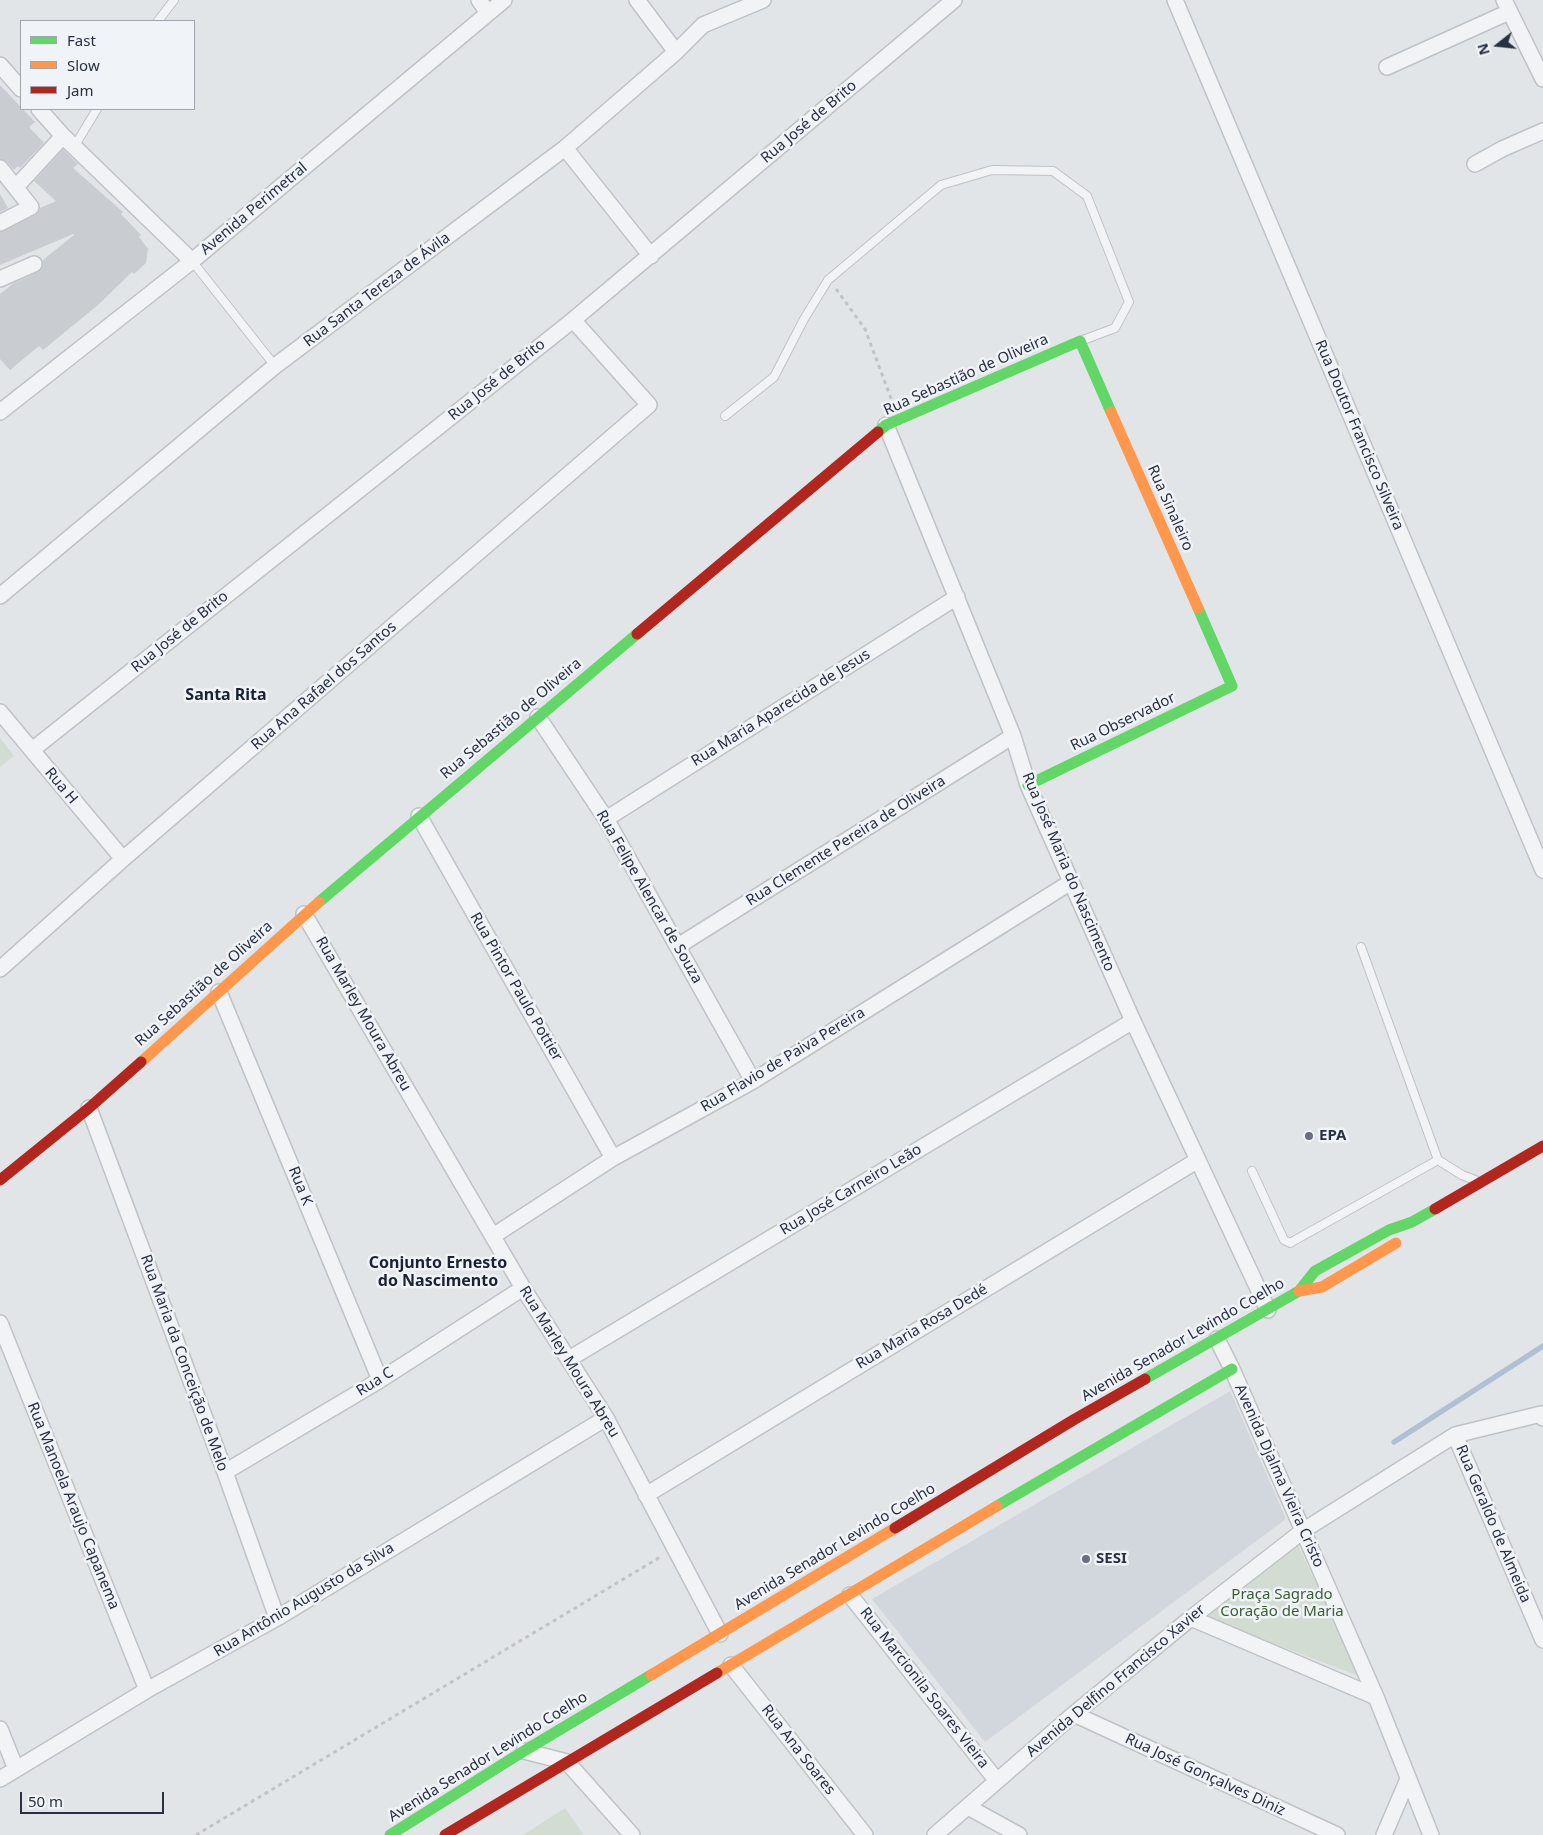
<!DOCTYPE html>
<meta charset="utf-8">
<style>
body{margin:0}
#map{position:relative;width:1543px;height:1835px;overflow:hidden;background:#e2e5e8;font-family:"Noto Sans",sans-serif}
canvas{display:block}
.legend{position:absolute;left:20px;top:20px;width:175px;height:90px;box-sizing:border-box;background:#f0f3f7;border:1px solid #a0a5af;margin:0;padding:6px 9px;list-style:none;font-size:15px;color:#283042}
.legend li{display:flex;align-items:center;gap:10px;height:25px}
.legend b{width:25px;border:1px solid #a0a5af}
.north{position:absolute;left:1473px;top:20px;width:50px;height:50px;-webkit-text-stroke:4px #f0f3f7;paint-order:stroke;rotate:254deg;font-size:14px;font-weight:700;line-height:20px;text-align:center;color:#283042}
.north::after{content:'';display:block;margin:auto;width:18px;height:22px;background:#283042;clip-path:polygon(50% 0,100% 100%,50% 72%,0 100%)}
.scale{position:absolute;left:20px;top:1792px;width:144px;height:22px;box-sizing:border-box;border:2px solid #283042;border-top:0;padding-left:6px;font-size:15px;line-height:18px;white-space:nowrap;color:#283042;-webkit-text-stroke:4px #f0f3f7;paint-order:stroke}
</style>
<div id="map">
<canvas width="1543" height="1835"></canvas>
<ul class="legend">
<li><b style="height:6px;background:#63d668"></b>Fast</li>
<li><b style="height:6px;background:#ff974d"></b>Slow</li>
<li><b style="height:6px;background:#b3261e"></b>Jam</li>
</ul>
<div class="north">N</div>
<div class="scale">50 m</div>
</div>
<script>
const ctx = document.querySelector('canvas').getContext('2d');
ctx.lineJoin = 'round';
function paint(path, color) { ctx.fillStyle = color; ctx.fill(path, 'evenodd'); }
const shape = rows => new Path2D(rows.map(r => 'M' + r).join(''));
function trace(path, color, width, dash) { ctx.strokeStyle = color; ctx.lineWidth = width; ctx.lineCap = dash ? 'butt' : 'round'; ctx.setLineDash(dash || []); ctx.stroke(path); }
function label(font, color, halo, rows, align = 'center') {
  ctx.font = font + ' "Noto Sans",sans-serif'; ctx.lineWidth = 5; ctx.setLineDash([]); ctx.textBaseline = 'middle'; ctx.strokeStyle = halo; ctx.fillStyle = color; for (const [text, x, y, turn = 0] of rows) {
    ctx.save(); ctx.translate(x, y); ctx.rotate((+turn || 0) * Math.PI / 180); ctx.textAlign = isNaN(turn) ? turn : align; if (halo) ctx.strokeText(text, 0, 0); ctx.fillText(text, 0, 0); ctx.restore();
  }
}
const built = shape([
 [1230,1391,1286,1519,985,1742,872,1599]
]);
const green = shape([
 [0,738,14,756,0,767],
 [1296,1541,1361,1677,1202,1616],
 [565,1808,584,1835,523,1835]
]);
const stream = shape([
 [1394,1442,1543,1346]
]);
const building = shape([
 [0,85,35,122,29,127,44,143,20,168,18,166,14,170,7,162,0,159],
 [63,149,78,164,73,168,123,212,121,214,141,235,139,237,148,249,146,263,134,274,132,272,98,305,43,350,39,346,10,370,0,359,0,294,14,283,38,272,43,265,43,260,74,235,73,234,0,265,0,232,35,215,40,208,56,201,34,181],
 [0,194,8,208,0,212]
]);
const path = shape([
 [836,289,865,329,892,401],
 [196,1835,662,1556]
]);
const lane = shape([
 [158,21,174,0],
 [74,147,97,109],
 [192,261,275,366],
 [725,416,774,377,804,319,828,280,941,185,992,170,1053,171,1087,196,1129,302,1115,328,1083,340],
 [1361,947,1438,1160,1462,1175,1475,1180],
 [1252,1171,1284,1240,1290,1243,1438,1160]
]);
const street = shape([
 [479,0,488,13],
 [637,0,676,52],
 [1175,0,1543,870],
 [1504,0,1543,79],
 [0,65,21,89],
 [1387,67,1509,12],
 [39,109,63,136,192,261],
 [565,148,651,256],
 [1475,164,1502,149,1543,131],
 [0,168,31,207,0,223],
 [16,187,63,136],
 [0,279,34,264],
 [0,412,192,261,504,0],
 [886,425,1013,736,1028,785,1133,1021,1268,1310],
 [0,596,275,366,565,148,676,52,703,25,763,0],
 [0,712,123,859],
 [538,717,606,819,753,1081],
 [32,750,573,320,954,0],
 [419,816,613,1158],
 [606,819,957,597],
 [304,914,523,1288,606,1418,720,1634],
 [678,946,1013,736],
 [0,969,123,859,649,405,573,320],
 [219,992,380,1380],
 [89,1108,225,1472,277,1618],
 [493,1236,613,1158,753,1081,1071,882],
 [0,1323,147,1690],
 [1217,1339,1232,1369,1376,1697,1431,1835],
 [569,1359,1133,1021],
 [1455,1435,1543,1640],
 [225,1472,380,1380,523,1288],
 [646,1495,1198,1160],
 [850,1595,997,1781],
 [1191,1618,1376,1697],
 [731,1665,865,1835],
 [1074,1714,1337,1835],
 [0,1729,16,1769],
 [524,1751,567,1762,632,1835],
 [0,1779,147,1690,277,1618,606,1418],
 [968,1807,1019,1835],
 [935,1835,1074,1714,1191,1618,1304,1530,1455,1435,1541,1414,1543,1418],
 [1384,1835,1408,1779]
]);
const fast = shape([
 [878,432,886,425,1080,341,1111,412],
 [1028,785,1232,686,1198,608],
 [319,902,637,634],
 [1145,1379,1299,1291,1315,1271,1389,1230,1412,1222,1435,1209],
 [997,1506,1232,1369],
 [390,1835,524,1751,651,1675]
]);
const slow = shape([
 [1111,412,1198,608],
 [141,1062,319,902],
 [1299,1291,1322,1287,1396,1243],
 [717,1673,997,1506],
 [651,1675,895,1528]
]);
const jam = shape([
 [637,634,878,432],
 [0,1180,89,1108,141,1062],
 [1435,1209,1543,1146],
 [895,1528,1075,1419,1145,1379],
 [445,1835,717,1673]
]);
const markers = [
 [1309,1136,5,"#696f7c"],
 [1086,1559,5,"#696f7c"]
];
const streetNames = [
 ["Rua José de Brito",809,122,-40],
 ["Avenida Perimetral",254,209,-40],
 ["Rua Santa Tereza de Ávila",377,290,-37],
 ["Rua Sebastião de Oliveira",966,375,-24],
 ["Rua José de Brito",497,380,-39],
 ["Rua Doutor Francisco Silveira",1359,435,67],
 ["Rua Sinaleiro",1170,508,66],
 ["Rua José de Brito",180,632,-39],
 ["Rua Ana Rafael dos Santos",324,686,-41],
 ["Rua Maria Aparecida de Jesus",781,708,-32],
 ["Rua Sebastião de Oliveira",511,719,-40],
 ["Rua Observador",1123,722,-26],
 ["Rua H",61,786,50],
 ["Rua Clemente Pereira de Oliveira",846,841,-32],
 ["Rua José Maria do Nascimento",1068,872,67],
 ["Rua Felipe Alencar de Souza",649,897,60],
 ["Rua Sebastião de Oliveira",204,984,-42],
 ["Rua Pintor Paulo Pottier",516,987,60],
 ["Rua Marley Moura Abreu",363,1014,60],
 ["Rua Flavio de Paiva Pereira",783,1060,-31],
 ["Rua K",300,1186,68],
 ["Rua José Carneiro Leão",851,1190,-31],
 ["Rua Maria Rosa Dedé",922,1327,-31],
 ["Avenida Senador Levindo Coelho",1183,1340,-30],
 ["Rua Marley Moura Abreu",569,1362,58],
 ["Rua Maria da Conceição de Melo",184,1363,70],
 ["Rua C",375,1382,-32],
 ["Avenida Djalma Vieira Cristo",1279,1476,66],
 ["Rua Manoela Araujo Capanema",73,1506,68],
 ["Rua Geraldo de Almeida",1493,1524,67],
 ["Avenida Senador Levindo Coelho",835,1547,-31],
 ["Rua Antônio Augusto da Silva",304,1600,-31],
 ["Avenida Delfino Francisco Xavier",1116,1681,-40],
 ["Rua Marcionila Soares Vieira",924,1688,52],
 ["Rua Ana Soares",798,1750,52],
 ["Avenida Senador Levindo Coelho",488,1757,-32],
 ["Rua José Gonçalves Diniz",1205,1775,25]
];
const poiNames = [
 ["EPA",1319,1136],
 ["SESI",1096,1559]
];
const parkNames = [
 ["Praça Sagrado",1282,1595],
 ["Coração de Maria",1282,1612]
];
const neighbourhoodNames = [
 ["Santa Rita",226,695],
 ["Conjunto Ernesto",438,1263],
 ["do Nascimento",438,1281]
];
paint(built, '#d2d6dd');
paint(green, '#d2dcd3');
trace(stream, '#b0c0d4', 5.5);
paint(building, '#c9ccd0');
trace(lane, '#bfc2c6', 10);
trace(street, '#bfc2c6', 18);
trace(path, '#c1c3c8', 3, [4, 4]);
trace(lane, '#f2f3f4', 8);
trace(street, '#f2f3f4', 15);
trace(fast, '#63d668', 11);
trace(slow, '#ff974d', 11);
trace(jam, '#b3261e', 11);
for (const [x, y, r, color] of markers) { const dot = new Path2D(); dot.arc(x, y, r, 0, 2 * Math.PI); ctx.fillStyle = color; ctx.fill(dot); trace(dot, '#f0f3f7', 2); }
label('15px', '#283042', '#f0f3f7', streetNames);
label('bold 15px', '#283042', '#f0f3f7', poiNames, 'left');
label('15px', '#3b5e35', '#f0f3f7', parkNames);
label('bold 16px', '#1a2233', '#f0f3f7', neighbourhoodNames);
</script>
